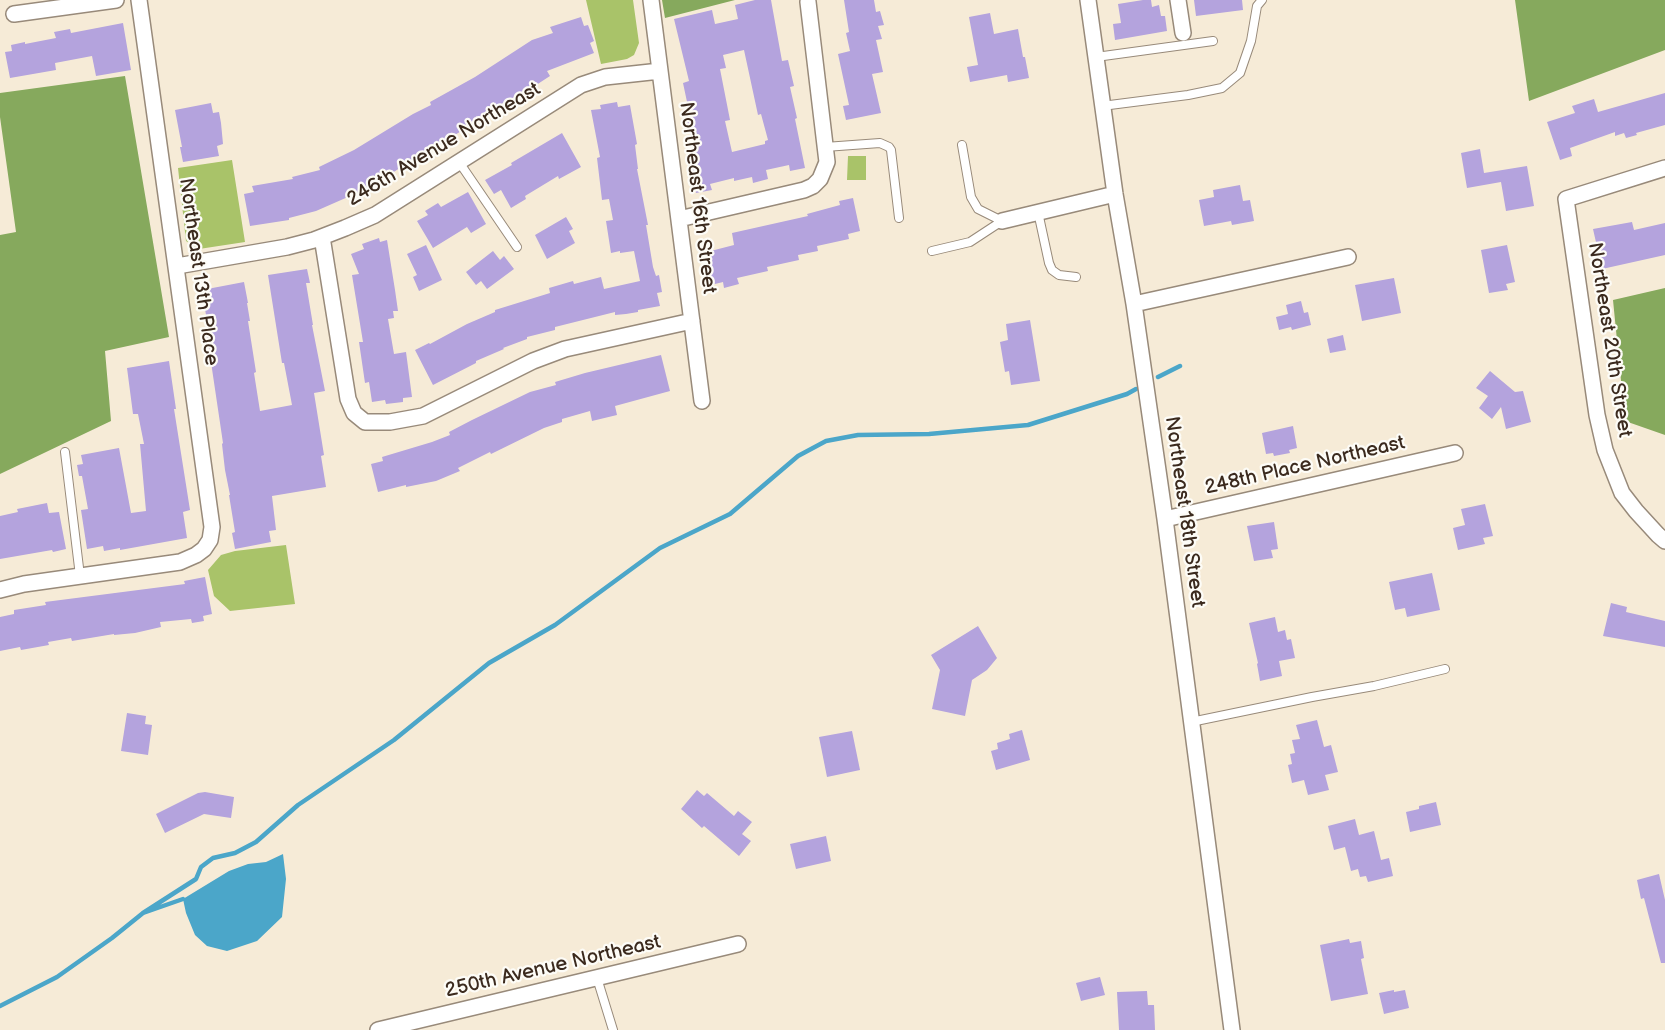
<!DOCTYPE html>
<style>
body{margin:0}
canvas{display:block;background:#f6ebd7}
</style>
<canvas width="1665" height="1030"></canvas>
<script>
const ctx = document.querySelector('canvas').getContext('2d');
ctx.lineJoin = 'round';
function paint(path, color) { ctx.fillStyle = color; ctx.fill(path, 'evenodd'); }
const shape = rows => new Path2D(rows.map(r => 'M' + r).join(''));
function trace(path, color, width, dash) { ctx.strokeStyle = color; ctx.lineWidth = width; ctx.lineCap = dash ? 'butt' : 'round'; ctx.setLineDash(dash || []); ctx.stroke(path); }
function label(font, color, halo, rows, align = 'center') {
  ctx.font = font + ' "Balsamiq Sans",sans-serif'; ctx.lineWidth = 4.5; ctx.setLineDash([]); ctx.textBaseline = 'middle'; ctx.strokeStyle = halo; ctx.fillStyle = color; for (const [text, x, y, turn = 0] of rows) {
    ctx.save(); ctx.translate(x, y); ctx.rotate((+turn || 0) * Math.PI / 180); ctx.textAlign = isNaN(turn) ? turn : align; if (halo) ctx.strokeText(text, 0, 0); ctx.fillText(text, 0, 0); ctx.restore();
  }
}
const green = shape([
 [586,0,633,0,639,43,634,55,627,59,601,64],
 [848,156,866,156,866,180,847,180],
 [232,160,245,242,199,249,186,241,178,168],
 [286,545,295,604,230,611,214,596,208,570,221,555,235,551]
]);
const forest = shape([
 [662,0,735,0,665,18],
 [1515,0,1665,0,1665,50,1529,101],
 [125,76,169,337,105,351,111,421,0,474,0,235,16,232,0,117,0,93],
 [1665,288,1665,435,1625,421,1613,300]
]);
const water = shape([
 [283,854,286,879,282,917,257,941,227,951,207,946,195,935,186,913,183,899,229,871,248,864,266,862]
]);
const stream = shape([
 [1158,377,1180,366],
 [143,913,196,879,201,867,213,858,235,853,256,842,298,805,394,740,489,663,555,625,660,548,730,514,798,456,826,441,858,435,929,434,1028,425,1127,394,1136,389],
 [0,1006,57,977,112,938,143,913,183,899]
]);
const building = shape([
 [755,0,771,0,782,61,788,60,794,86,790,87,797,118,795,119,805,168,790,171,789,165,766,170,768,179,753,183,752,177,734,181,734,178,710,184,712,190,696,193,689,159,696,157,686,117,690,116,683,83,689,81,674,19,712,10,715,24,738,19,735,5],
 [744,50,758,115,761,114,768,140,765,141,765,144,732,152,725,121,730,120,720,69,726,68,723,55],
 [844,0,874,0,876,12,880,11,884,25,878,26,882,39,876,40,883,72,872,74,881,113,846,120,843,106,849,105,838,54,850,51,846,33,849,32],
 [1143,0,1151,0,1152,7,1159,5,1161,16,1165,16,1167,31,1115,40,1113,24,1121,23,1118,4],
 [1194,0,1242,0,1243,10,1196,16],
 [990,13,994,34,1018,29,1023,57,1025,57,1029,78,1008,82,1007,75,970,82,967,67,978,65,969,17],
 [581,17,584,26,588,25,594,41,590,43,594,53,547,71,550,76,530,89,503,103,486,114,487,116,441,143,441,144,419,155,420,157,403,167,403,166,375,184,357,193,316,211,289,218,289,220,250,226,244,194,254,192,252,186,293,179,292,177,320,170,319,167,354,150,413,114,431,105,430,102,475,77,532,40,553,33,550,27],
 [123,23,131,70,96,76,92,56,55,63,56,70,10,78,5,52,12,51,11,45,25,42,25,44,56,38,54,32,70,29,71,33],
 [1665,93,1665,125,1636,133,1637,135,1626,138,1624,133,1615,136,1615,132,1570,148,1572,156,1560,160,1547,122,1575,113,1572,106,1594,99,1598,112],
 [617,102,618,107,630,105,637,144,635,145,638,169,637,169,648,225,646,225,653,267,656,276,659,275,662,292,657,293,660,306,638,310,638,312,626,314,615,315,615,312,555,327,555,330,527,337,527,339,503,348,504,349,476,361,476,363,433,385,415,350,429,343,430,344,467,324,495,312,495,310,550,293,549,288,573,281,574,284,601,277,604,289,640,281,634,251,620,253,620,251,611,253,606,221,613,220,609,199,602,200,597,158,600,157,591,110,601,109,600,105],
 [211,103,213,113,219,112,221,123,223,144,217,146,219,156,183,162,180,147,182,147,175,110],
 [562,133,581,167,559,179,558,176,525,196,526,199,511,208,501,190,494,194,485,180,512,165,511,163],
 [1480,149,1484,173,1527,166,1534,206,1506,211,1501,182,1467,188,1461,153],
 [1240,185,1243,201,1250,200,1254,221,1232,225,1231,221,1204,226,1199,200,1214,197,1213,190],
 [468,192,486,224,471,233,467,227,433,248,417,221,428,215,425,211,438,203,441,207],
 [853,198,860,231,848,234,849,239,817,246,818,251,798,255,799,260,767,267,768,271,737,278,739,284,724,288,723,282,711,285,703,253,734,245,732,233,808,216,807,214,840,205,839,201],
 [566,217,573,229,569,231,575,243,547,259,535,235],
 [1632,222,1634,230,1665,223,1665,255,1602,269,1593,229],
 [379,238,380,242,387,240,395,290,398,311,393,311,394,318,388,319,394,354,406,352,412,397,403,398,403,402,386,404,385,400,372,402,369,382,365,383,359,342,363,342,352,275,359,274,351,254,364,249,362,244],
 [426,245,442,280,419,291,413,277,417,275,407,254],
 [1507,245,1515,282,1506,284,1508,290,1489,293,1481,250],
 [493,251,500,260,504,256,514,269,487,289,481,281,476,285,466,272],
 [307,269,310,283,306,283,313,325,312,325,325,391,314,393,324,455,321,456,326,487,272,496,276,530,269,531,271,542,235,549,232,533,235,532,229,495,230,495,225,470,222,444,223,443,204,315,206,315,202,290,244,282,248,303,247,303,250,321,248,321,256,372,254,373,260,411,292,405,284,363,282,363,268,275],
 [1394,278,1401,313,1362,321,1355,285],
 [1301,301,1304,313,1308,312,1311,325,1292,330,1291,327,1279,330,1276,317,1288,314,1286,305],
 [1030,320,1040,381,1011,385,1009,371,1005,372,1000,342,1008,340,1006,324],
 [1343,335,1346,350,1330,353,1327,339],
 [661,355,670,391,615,406,617,415,592,421,590,411,562,419,562,422,544,428,491,454,490,452,458,468,460,471,436,481,406,487,406,485,378,492,371,464,383,461,382,457,432,442,450,435,449,432,472,420,530,392,556,385,555,382,585,373],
 [169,361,176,409,174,409,190,510,183,512,187,538,120,550,120,548,104,551,103,546,87,549,81,510,88,509,82,476,79,476,77,465,83,464,81,455,119,448,131,513,146,511,140,444,144,444,138,414,133,414,127,368],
 [1490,371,1515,392,1523,391,1531,422,1506,429,1501,407,1492,419,1479,408,1488,396,1476,388],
 [1293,426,1297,448,1289,450,1290,453,1274,456,1273,453,1266,454,1262,433],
 [47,503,49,513,59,512,66,549,53,552,52,550,0,559,0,516,18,512,17,509],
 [1485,504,1493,536,1483,538,1485,544,1458,550,1453,528,1465,525,1461,509],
 [1274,522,1278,549,1271,550,1273,558,1254,561,1247,526],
 [1432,573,1440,610,1407,617,1405,608,1395,610,1389,582],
 [205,577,212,614,203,616,204,621,192,623,191,619,160,622,161,627,135,633,114,635,114,634,72,641,71,638,48,642,49,645,21,650,20,647,0,651,0,617,14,614,14,610,46,605,45,602,185,584,184,581],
 [1611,603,1627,607,1626,612,1665,621,1665,647,1603,636],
 [1275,617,1278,632,1285,630,1287,640,1291,639,1295,658,1279,661,1282,676,1260,681,1257,664,1258,663,1249,623],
 [978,626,997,658,987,670,972,680,965,716,932,709,940,670,931,655],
 [127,713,146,716,145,724,152,725,148,755,121,751],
 [1317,720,1324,747,1331,745,1338,772,1325,775,1329,790,1308,795,1304,780,1292,783,1288,765,1292,764,1290,754,1295,753,1292,740,1300,739,1296,725],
 [1022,730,1030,760,996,770,991,751,998,749,997,743,1010,739,1009,734],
 [852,731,860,770,827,777,819,737],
 [697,790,704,796,707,793,734,816,738,811,752,822,742,834,751,841,739,856,704,826,702,828,681,809],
 [205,792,234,797,231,818,204,814,165,833,156,814,198,793],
 [1436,802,1441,825,1410,832,1406,812,1419,809,1419,806],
 [1355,819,1359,835,1374,831,1381,860,1389,858,1393,876,1368,882,1366,876,1360,877,1358,869,1351,871,1345,847,1334,850,1328,826],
 [826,836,831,861,796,869,790,844],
 [1659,874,1665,900,1665,963,1661,963,1644,898,1641,899,1637,880],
 [1349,939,1350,943,1361,941,1364,958,1361,959,1368,994,1331,1001,1320,945],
 [1100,977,1105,995,1081,1001,1076,983],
 [1394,990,1394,992,1405,990,1409,1008,1384,1014,1379,993],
 [1147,991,1148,1005,1154,1005,1155,1030,1119,1030,1117,992]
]);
const service = shape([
 [1096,57,1213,41],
 [1102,106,1188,95,1222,88,1240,73,1251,41,1257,6,1262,0],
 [825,147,880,143,889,147,891,150,899,218],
 [459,162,517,247],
 [1038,212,1049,263,1052,270,1059,275,1076,277],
 [932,251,970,242,1002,221,978,209,971,197,962,145],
 [65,452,80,576],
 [1191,722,1312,697,1374,686,1445,669],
 [597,978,613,1030]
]);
const minor = shape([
 [651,0,702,401],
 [1088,0,1115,194,1134,304,1165,519,1232,1030],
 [1178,0,1183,33],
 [14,14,116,0],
 [1665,168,1566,199,1597,415,1605,450,1622,493,1636,511,1658,535,1665,541],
 [679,219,804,190,813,186,820,179,827,162,808,2],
 [1002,221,1115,194],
 [322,237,348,399,354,413,365,422,390,422,423,416,533,361,565,349,692,321],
 [177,266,287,247,314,240,345,228,375,215,581,85,605,77,660,71],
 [1134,304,1348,257],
 [1165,519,1455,453],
 [0,590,24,584,180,562,196,555,204,549,210,540,212,527,139,0],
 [378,1030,738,944]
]);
const streetNames = [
 ["246th Avenue Northeast",444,145,-31],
 ["Northeast 16th Street",697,198,83],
 ["Northeast 13th Place",198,272,82],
 ["Northeast 20th Street",1609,340,81],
 ["248th Place Northeast",1305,466,-13],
 ["Northeast 18th Street",1184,512,82],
 ["250th Avenue Northeast",553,967,-13]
];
paint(green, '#a9c369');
paint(forest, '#86a95d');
paint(water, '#4ba6c9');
trace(stream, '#4ba6c9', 4.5);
paint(building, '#b4a3dd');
trace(service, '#988a7a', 10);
trace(minor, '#988a7a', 18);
trace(service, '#fff', 8);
trace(minor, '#fff', 15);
label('20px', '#3b2a1e', '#fdfcf7', streetNames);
</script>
